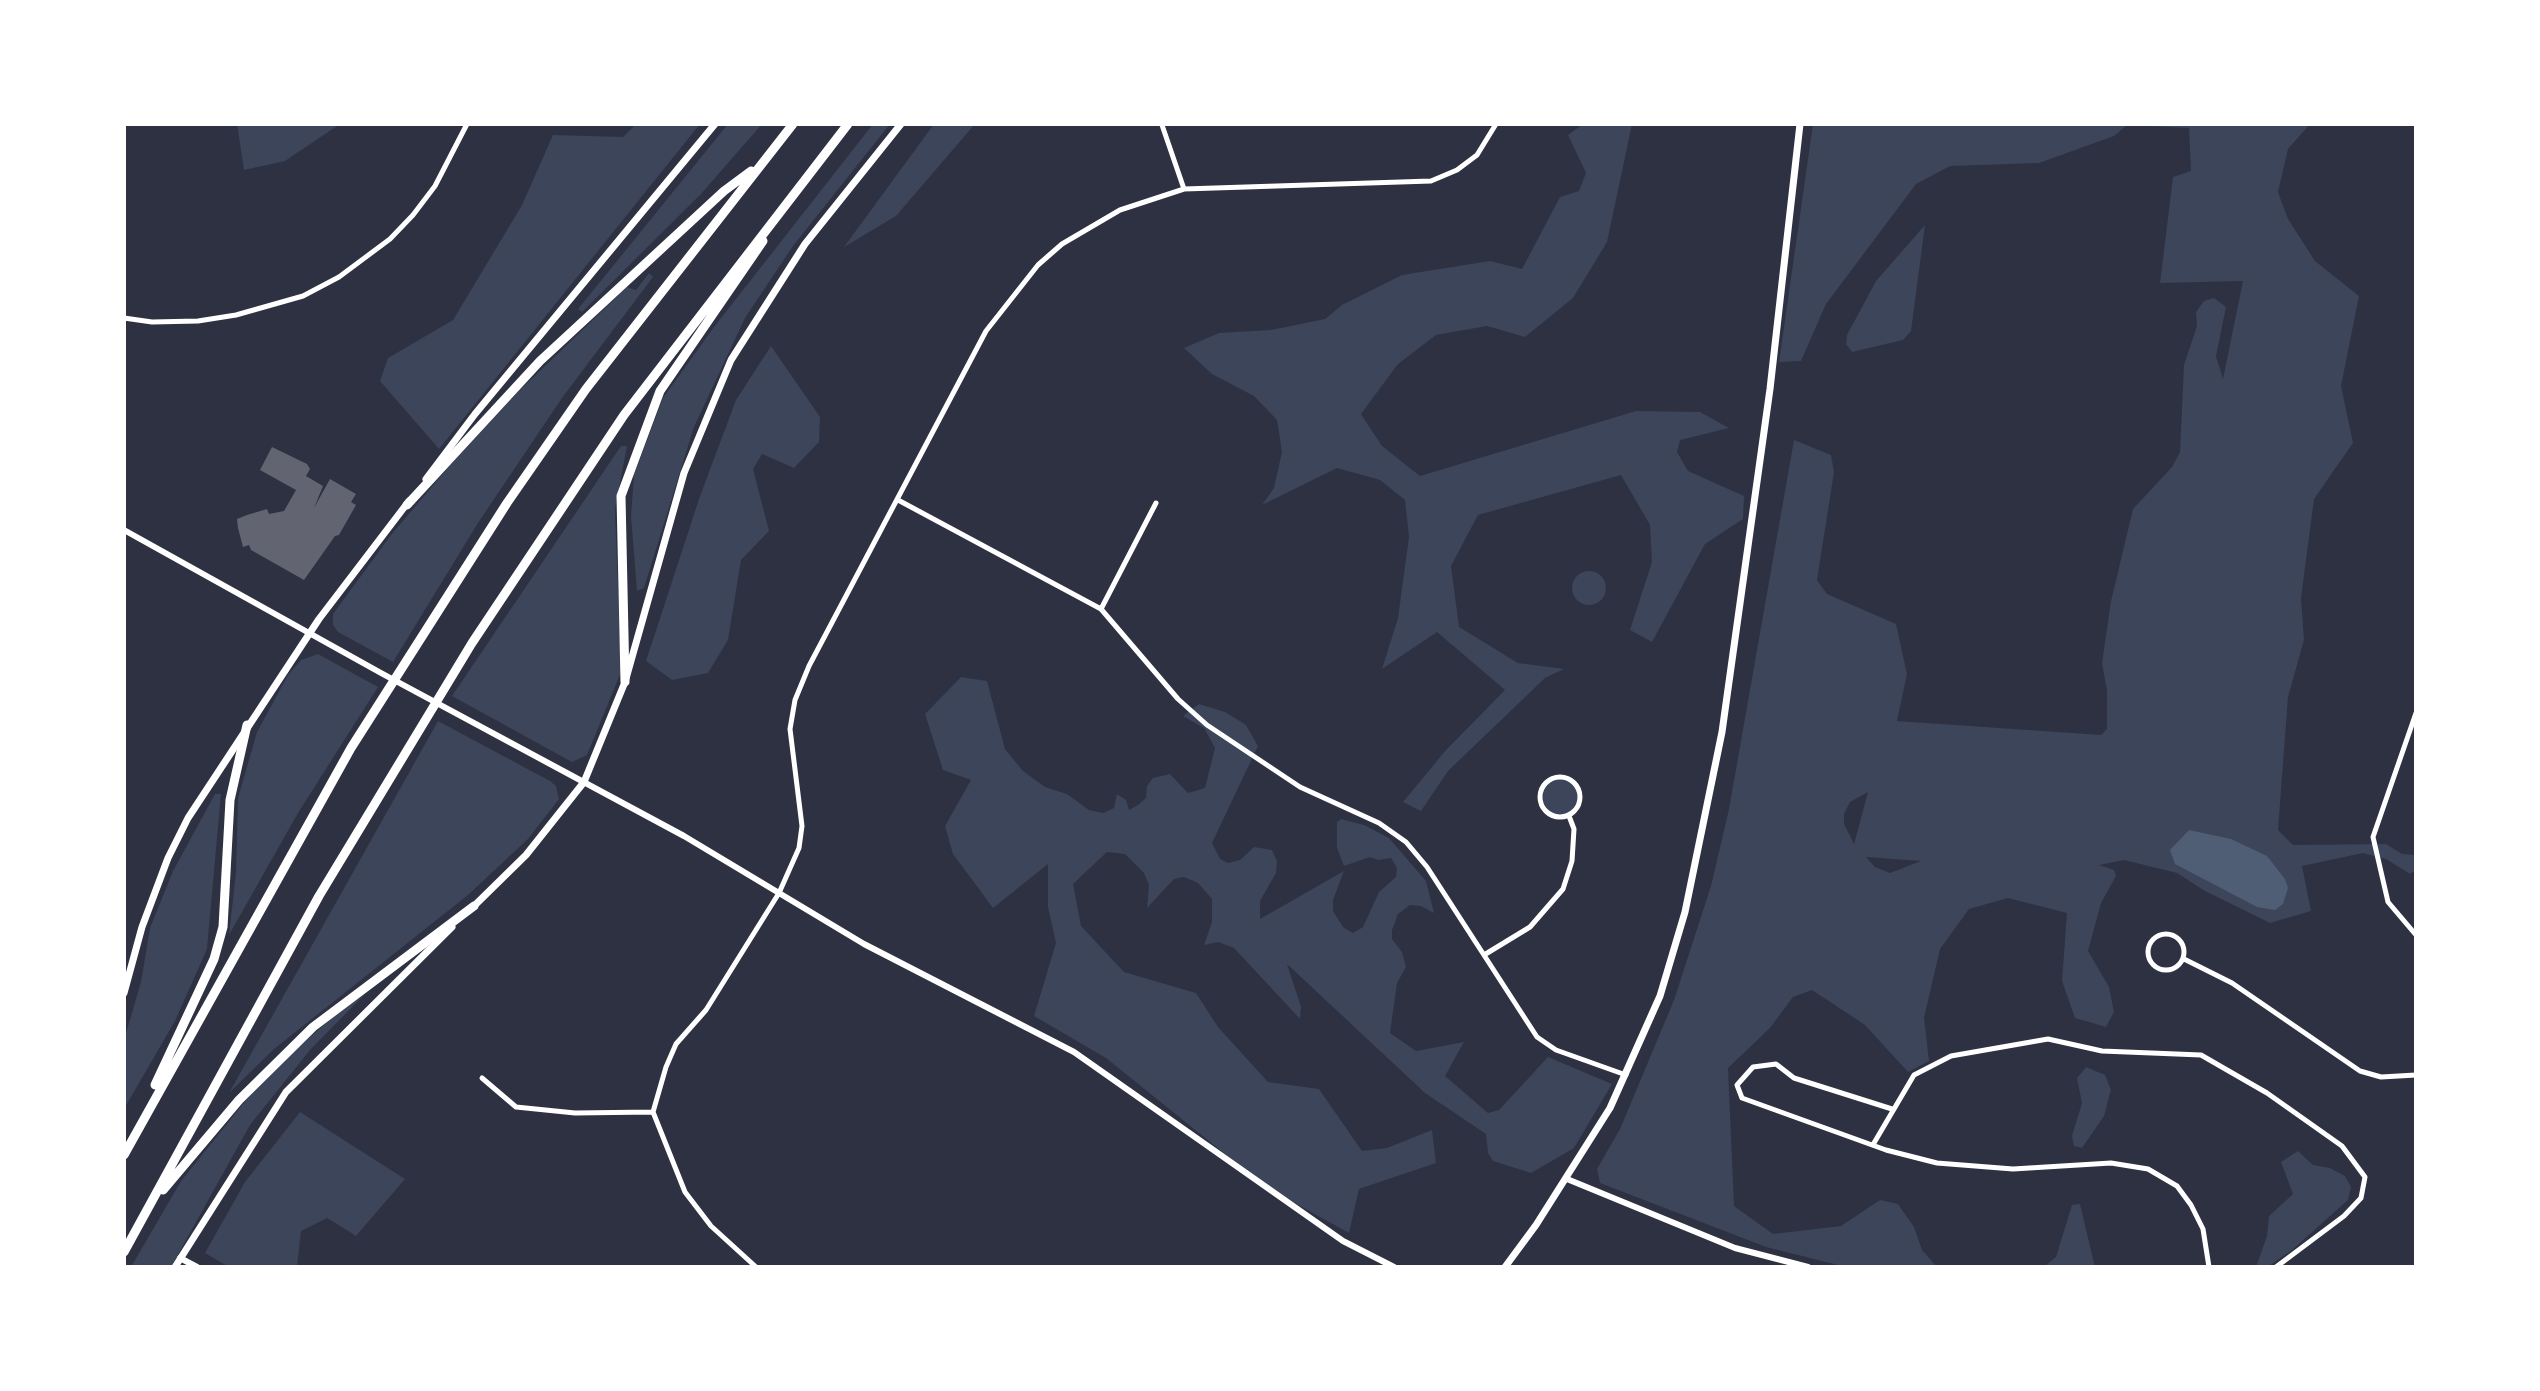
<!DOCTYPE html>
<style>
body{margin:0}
#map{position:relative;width:2540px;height:1391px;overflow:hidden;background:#2d3142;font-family:"Titillium Web",sans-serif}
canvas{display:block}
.frame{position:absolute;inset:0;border:126px solid #fff;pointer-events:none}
</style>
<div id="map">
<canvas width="2540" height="1391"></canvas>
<div class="frame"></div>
</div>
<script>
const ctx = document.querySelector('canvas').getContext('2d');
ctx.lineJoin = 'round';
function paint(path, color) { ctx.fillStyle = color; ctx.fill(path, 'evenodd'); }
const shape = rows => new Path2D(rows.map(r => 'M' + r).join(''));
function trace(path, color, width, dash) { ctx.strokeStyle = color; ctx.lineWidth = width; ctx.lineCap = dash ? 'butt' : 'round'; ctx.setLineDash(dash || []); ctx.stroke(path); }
const green = shape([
 [237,124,340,124,285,161,244,170],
 [636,124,700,124,439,449,380,381,388,358,453,320,522,205,553,135,623,137],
 [728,124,762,124,701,194,582,312,578,309],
 [873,124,890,124,793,246,745,318,694,427,644,588,637,591,631,516,634,475,663,398,714,327],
 [934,124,975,124,896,216,844,247],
 [1583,124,1632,124,1607,242,1573,298,1525,337,1487,326,1436,335,1398,364,1361,414,1382,446,1420,476,1636,411,1700,412,1729,428,1680,440,1677,452,1688,471,1744,496,1743,519,1705,544,1652,642,1630,630,1652,562,1650,525,1621,475,1478,515,1451,566,1459,627,1518,663,1564,669,1545,678,1448,771,1421,811,1403,802,1446,750,1505,690,1437,632,1382,669,1398,618,1409,537,1405,500,1380,480,1337,468,1262,505,1274,488,1282,452,1277,420,1254,396,1212,374,1184,348,1219,333,1271,330,1325,319,1342,305,1402,275,1490,261,1522,269,1560,197,1579,191,1586,173,1568,135],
 [1813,124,2310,124,2288,149,2278,192,2288,219,2315,261,2359,296,2341,386,2353,443,2314,499,2301,598,2304,640,2288,697,2278,830,2293,845,2386,844,2402,854,2416,855,2416,870,2410,874,2386,859,2363,853,2302,866,2311,911,2270,923,2205,891,2177,873,2124,860,2099,865,2114,870,2116,876,2101,903,2088,951,2109,987,2114,1012,2106,1027,2075,1018,2062,981,2067,913,2008,898,1969,909,1940,949,1924,1018,1929,1061,1908,1072,1865,1025,1812,990,1793,997,1770,1028,1728,1068,1734,1206,1773,1234,1841,1226,1880,1200,1898,1204,1914,1227,1922,1250,1937,1267,1846,1267,1766,1247,1600,1183,1597,1169,1620,1129,1674,1000,1711,886,1729,809,1794,440,1831,455,1834,472,1817,580,1827,594,1896,624,1907,674,1897,721,2101,735,2107,729,2107,691,2102,663,2111,601,2133,509,2172,467,2180,452,2184,365,2197,326,2196,312,2204,301,2214,298,2226,307,2216,356,2223,379,2243,281,2160,283,2173,177,2191,171,2189,128,2127,125,2114,136,2039,163,1950,166,1916,184,1826,304,1801,361,1779,362],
 [1868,792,1854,844,1844,824,1844,814,1850,802],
 [1866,857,1921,861,1890,873,1875,867],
 [1925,225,1911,331,1903,340,1852,352,1846,344,1847,335,1876,281],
 [649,273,653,277,562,398,478,523,393,662,338,632,333,625,333,614,391,535,452,463,520,390,627,287,636,290],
 [771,346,820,417,819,442,794,468,762,454,753,469,769,531,741,560,728,640,708,673,672,680,646,661,700,496,736,400],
 [621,446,627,446,615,509,621,672,587,755,572,762,452,696],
 '1572 588a17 17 0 1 1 34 0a17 17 0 1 1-34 0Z',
 [318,654,378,687,298,813,229,935,236,872,238,798,257,732,288,675,301,660],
 [961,677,987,681,1005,749,1023,771,1045,787,1067,794,1089,810,1103,813,1114,808,1117,794,1126,800,1129,810,1138,805,1146,798,1147,786,1153,778,1170,774,1188,793,1205,788,1215,748,1204,728,1183,716,1199,704,1225,712,1246,725,1258,746,1212,843,1220,859,1228,863,1240,860,1254,847,1272,850,1277,861,1276,873,1260,901,1260,919,1344,871,1333,900,1333,911,1343,927,1353,933,1363,927,1379,892,1396,877,1397,868,1391,858,1378,860,1370,857,1344,866,1337,848,1337,822,1341,819,1364,825,1389,838,1426,881,1434,913,1421,906,1410,905,1398,914,1392,930,1392,939,1402,952,1406,967,1397,983,1390,1033,1416,1051,1464,1042,1445,1076,1488,1113,1499,1110,1548,1057,1612,1084,1574,1148,1531,1173,1493,1161,1488,1153,1486,1134,1425,1093,1287,964,1301,1007,1300,1019,1234,948,1218,942,1204,945,1212,922,1212,899,1198,883,1184,877,1174,879,1147,908,1149,885,1144,873,1125,854,1107,852,1073,884,1081,926,1124,972,1196,993,1218,1027,1268,1082,1319,1089,1362,1151,1387,1148,1432,1130,1436,1163,1359,1189,1349,1233,1266,1187,1106,1058,1034,1016,1056,943,1048,907,1048,864,993,908,953,854,945,826,971,780,943,770,925,714],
 [438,721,550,781,556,786,559,799,528,839,468,895,274,1049,229,1093],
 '1543 797a18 18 0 1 1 36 0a18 18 0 1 1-36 0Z',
 [215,794,221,794,207,949,175,1021,124,1109,124,1040,141,982,150,928,173,871],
 [364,995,310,1050,250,1125,171,1267,131,1267,181,1181,263,1079,334,1016],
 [2086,1067,2105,1075,2111,1090,2104,1116,2082,1148,2074,1146,2072,1136,2082,1103,2077,1078],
 [300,1112,405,1179,356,1236,327,1218,301,1231,297,1267,229,1267,205,1253,245,1182],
 [2298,1151,2313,1165,2330,1168,2345,1176,2351,1187,2348,1200,2292,1250,2269,1266,2256,1267,2267,1236,2269,1216,2293,1194,2281,1162],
 [2080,1204,2095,1267,2044,1267,2056,1257,2072,1205]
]);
const water = shape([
 [2189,830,2231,839,2267,856,2285,879,2288,888,2283,904,2275,910,2257,907,2175,864,2170,850]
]);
const building = shape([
 [272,447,307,464,310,469,306,476,323,486,314,508,330,479,356,494,351,502,356,505,339,535,335,536,304,580,251,550,249,545,243,547,238,528,237,519,247,515,267,509,269,514,284,511,296,490,260,470]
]);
const minor = shape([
 [1162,125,1184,189],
 [124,318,152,322,198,321,236,315,303,296,339,277,390,239,413,215,435,186,467,124],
 [898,500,1101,609,1178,699,1207,725,1300,787,1379,823,1406,842,1427,867,1537,1037,1556,1050,1626,1075],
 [1101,609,1156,503],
 [2416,713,2373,837,2388,902,2416,935],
 '1540 797a20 20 0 1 1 40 0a20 20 0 1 1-40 0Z',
 '2148 952a18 18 0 1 1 36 0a18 18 0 1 1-36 0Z',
 [1484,955,1530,927,1563,889,1572,861,1574,829,1569,816],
 [2184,959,2232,983,2360,1071,2381,1077,2416,1075],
 [482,1078,516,1107,575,1113,653,1112],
 [1892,1109,1794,1078,1776,1064,1753,1067,1737,1085,1742,1098,1886,1150,1937,1163,2013,1169,2111,1163,2148,1169,2177,1186,2191,1205,2203,1229,2209,1267],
 [1874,1143,1914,1075,1951,1056,2048,1039,2102,1051,2201,1055,2267,1093,2342,1146,2365,1177,2361,1198,2344,1216,2276,1267],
 [756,1267,711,1226,685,1192,653,1112,666,1067,676,1044,706,1010,779,893,799,848,802,826,790,729,795,700,809,666,986,331,1038,265,1062,244,1120,210,1184,189,1431,181,1457,170,1477,155,1496,124]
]);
const tertiary = shape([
 [124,530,381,673,684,836,864,944,1074,1052,1343,1241,1394,1267],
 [1567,1179,1735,1248,1808,1267],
 [180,1258,197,1267]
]);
const secondary = shape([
 [426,479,475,414,715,124],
 [473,907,526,855,584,782,625,682,684,473,731,360,805,244,901,124],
 [124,993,142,927,168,858,188,818,319,619,409,501],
 [175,1267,286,1092,452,927],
 [1505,1267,1536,1225,1610,1108,1660,996,1685,912,1722,732,1770,389,1800,124]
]);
const motorway = shape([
 [407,505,540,361,724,191,751,171],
 [625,682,621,496,660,391,763,241],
 [155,1085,214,959,223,927,230,800,247,725],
 [124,1155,351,748,507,503,586,389,793,124],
 [163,1190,239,1100,313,1027,474,906],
 [124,1252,319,896,472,643,624,415,848,124]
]);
paint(green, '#3c4559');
paint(water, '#4f5d75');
paint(building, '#626471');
trace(minor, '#fff', 5);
trace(tertiary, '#fff', 6);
trace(secondary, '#fff', 7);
trace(motorway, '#fff', 9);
</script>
